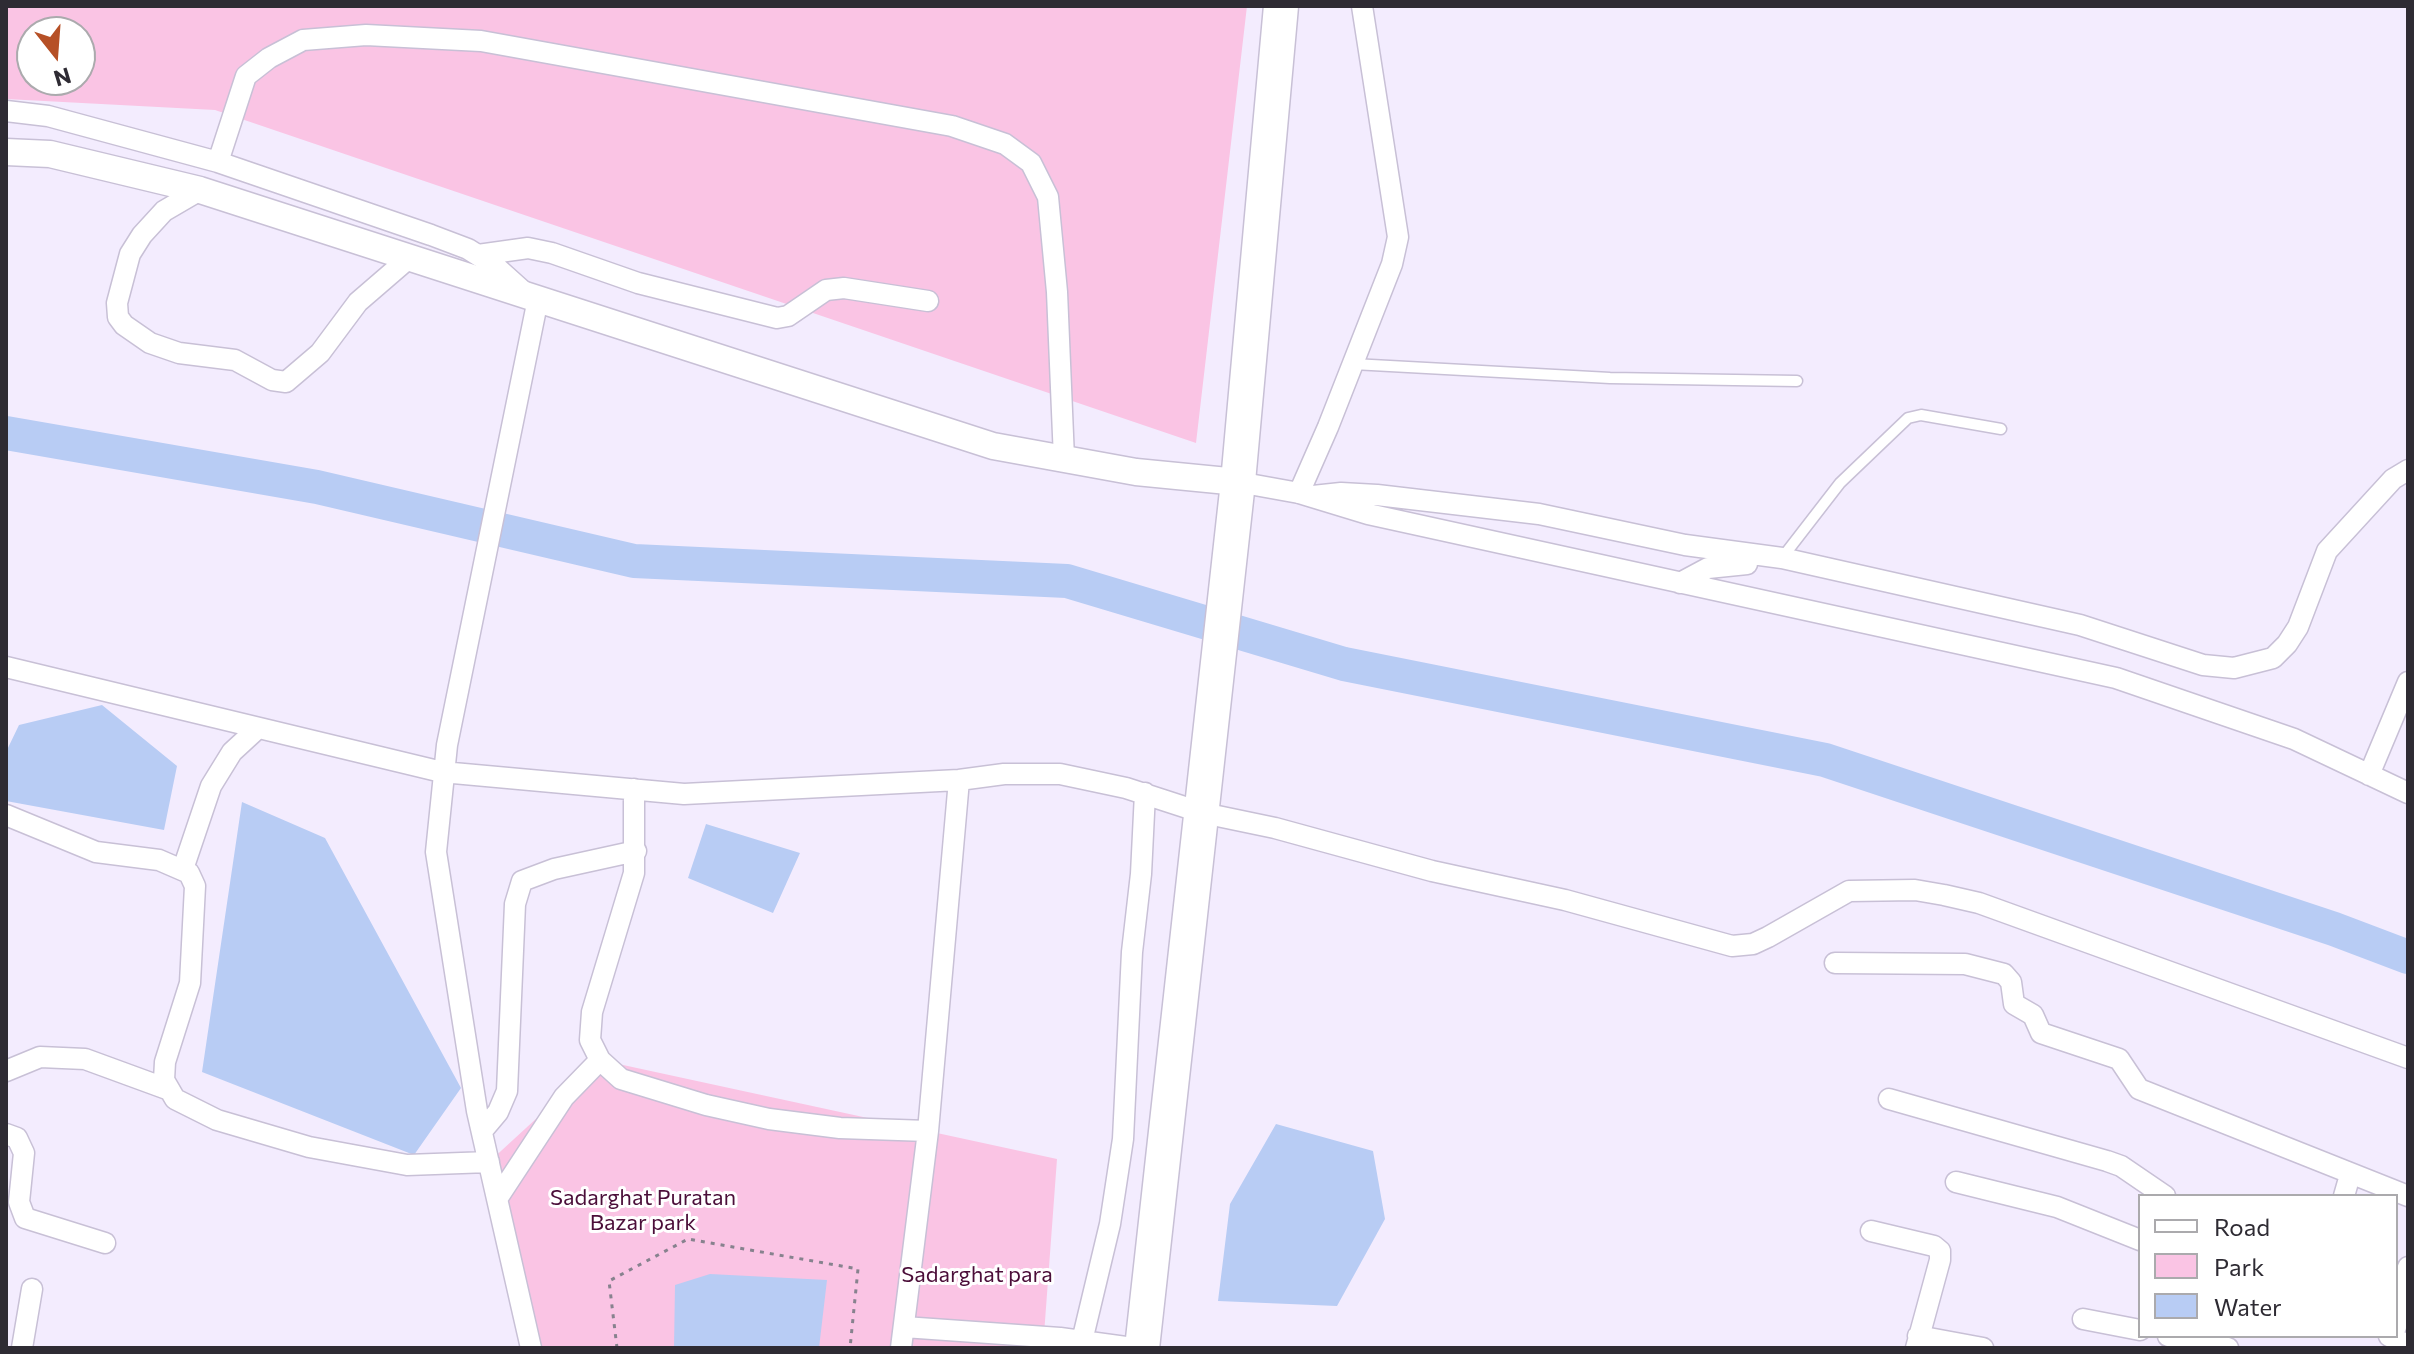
<!DOCTYPE html>
<style>
body{margin:0}
#map{position:relative;width:2414px;height:1354px;overflow:hidden;background:#f3ecfe;font-family:Commissioner,sans-serif}
canvas{display:block}
.frame{position:absolute;inset:0;border:8px solid #2e2b33;pointer-events:none}
.legend{position:absolute;left:2138px;top:1194px;width:260px;height:144px;box-sizing:border-box;background:#fff;border:2px solid #abaaad;margin:0;padding:10px 14px;list-style:none;font-size:24px;color:#2e2b33}
.legend li{display:flex;align-items:center;gap:16px;height:40px}
.legend b{width:40px;border:2px solid #abaaad}
.north{position:absolute;left:16px;top:16px;width:80px;height:80px;box-sizing:border-box;background:#fff;border:2px solid #abaaad;border-radius:50%;rotate:163deg;font-size:22px;font-weight:700;line-height:32px;text-align:center;color:#2e2b33}
.north::after{content:'';display:block;margin:auto;width:28px;height:36px;background:#b65026;clip-path:polygon(50% 0,100% 100%,50% 72%,0 100%)}
</style>
<div id="map">
<canvas width="2414" height="1354"></canvas>
<div class="frame"></div>
<ul class="legend">
<li><b style="height:10px;background:#fff"></b>Road</li>
<li><b style="height:22px;background:#fac4e4"></b>Park</li>
<li><b style="height:22px;background:#b8ccf4"></b>Water</li>
</ul>
<div class="north">N</div>
</div>
<script>
const ctx = document.querySelector('canvas').getContext('2d');
ctx.lineJoin = 'round';
function paint(path, color) { ctx.fillStyle = color; ctx.fill(path, 'evenodd'); }
const shape = rows => new Path2D(rows.map(r => 'M' + r).join(''));
function trace(path, color, width, dash) { ctx.strokeStyle = color; ctx.lineWidth = width; ctx.lineCap = dash ? 'butt' : 'round'; ctx.setLineDash(dash || []); ctx.stroke(path); }
function label(font, color, halo, rows, align = 'center') {
  ctx.font = font + ' Commissioner,sans-serif'; ctx.lineWidth = 6; ctx.setLineDash([]); ctx.textBaseline = 'middle'; ctx.strokeStyle = halo; ctx.fillStyle = color; for (const [text, x, y, turn = 0] of rows) {
    ctx.save(); ctx.translate(x, y); ctx.rotate((+turn || 0) * Math.PI / 180); ctx.textAlign = isNaN(turn) ? turn : align; if (halo) ctx.strokeText(text, 0, 0); ctx.fillText(text, 0, 0); ctx.restore();
  }
}
const green = shape([
 [6,6,1247,6,1196,443,215,110,6,99],
 [32,32,80,32,80,80,32,80],
 [600,1060,1057,1159,1043,1348,534,1348,489,1162]
]);
const water = shape([
 [102,705,177,766,164,830,6,801,6,752,19,725],
 [242,802,325,838,461,1088,414,1155,202,1072],
 [706,824,800,853,773,913,688,878],
 [1276,1124,1373,1151,1385,1219,1337,1306,1218,1301,1230,1204],
 [710,1274,827,1280,819,1348,674,1348,675,1285]
]);
const river = shape([
 [6,433,317,487,634,561,1067,581,1344,664,1825,760,2334,929,2408,957]
]);
const path = shape([
 [617,1348,609,1281,688,1239,858,1269,850,1348]
]);
const service = shape([
 [1353,364,1610,378,1797,381],
 [1782,558,1840,483,1908,418,1921,415,2001,429]
]);
const minor = shape([
 [6,111,48,116,218,162,431,235,468,249,495,266,525,293],
 [218,162,246,76,269,58,303,40,366,35,481,41,952,126,1005,144,1031,163,1048,197,1057,292,1064,459],
 [200,190,164,211,142,235,130,254,117,303,118,317,124,325,150,343,179,353,235,360,272,380,286,382,320,353,358,302,409,258],
 [478,255,528,248,552,253,638,283,777,318,788,316,826,290,844,288,928,301],
 [1238,482,1299,493,1368,514,2116,678,2294,739,2408,793],
 [1299,493,1328,427,1392,264,1398,237,1362,6],
 [1313,496,1341,493,1377,495,1539,514,1685,545,1782,558,2080,625,2203,665,2234,668,2273,658,2287,644,2298,627,2327,551,2393,479,2408,470],
 [1680,583,1708,568,1747,564],
 [6,667,442,772,684,794,959,780,1004,774,1060,774,1126,788,1203,813,1275,828,1432,871,1565,900,1732,946,1753,944,1768,937,1849,891,1915,890,1944,895,1979,903,2408,1058],
 [2369,775,2408,682],
 [634,789,634,873,592,1012,590,1040,600,1060,621,1079,706,1105,769,1119,840,1128,928,1131],
 [6,815,96,852,159,860,189,873,195,886,190,983,165,1062,164,1080,175,1099,217,1120,309,1147,407,1165,489,1162],
 [183,869,211,786,232,752,257,729],
 [1835,963,1965,964,2004,974,2011,982,2014,1004,2033,1015,2041,1033,2119,1059,2139,1089,2408,1196],
 [6,1071,40,1057,85,1059,167,1089],
 [1889,1099,2107,1161,2121,1166,2165,1196],
 [482,1131,498,1112,507,1091,515,904,522,881,554,869,636,851],
 [6,1134,17,1138,24,1153,19,1202,25,1218,105,1243],
 [1956,1182,2057,1207,2140,1240],
 [2344,1196,2350,1175],
 [497,1199,564,1097,600,1060],
 [1871,1231,1934,1246,1940,1251,1940,1260,1916,1348],
 [2083,1319,2140,1330],
 [904,1327,1060,1338,1133,1348],
 [2396,1327,2408,1267],
 [1918,1336,1983,1348],
 [2168,1336,2228,1348],
 [2389,1336,2408,1345],
 [1082,1341,1110,1224,1123,1139,1132,952,1141,874,1145,793],
 [22,1348,32,1289],
 [531,1348,477,1111,436,852,447,745,538,299],
 [901,1348,928,1131,959,780]
]);
const tertiary = shape([
 [6,152,50,154,200,190,993,446,1136,472,1238,482]
]);
const trunk = shape([
 [1142,1348,1238,482,1281,6]
]);
const parkNames = [
 ["Sadarghat Puratan",643,1198],
 ["Bazar park",643,1223],
 ["Sadarghat para",977,1275]
];
paint(green, '#fac4e4');
paint(water, '#b8ccf4');
trace(river, '#b8ccf4', 34);
trace(service, '#c8c0d6', 13);
trace(minor, '#c8c0d6', 23);
trace(tertiary, '#c8c0d6', 29);
trace(trunk, '#c8c0d6', 37);
trace(path, '#87828e', 3, [4, 6]);
trace(service, '#fff', 10);
trace(minor, '#fff', 20);
trace(tertiary, '#fff', 26);
trace(trunk, '#fff', 34);
label('22px', '#4b0e39', '#fff', parkNames);
</script>
